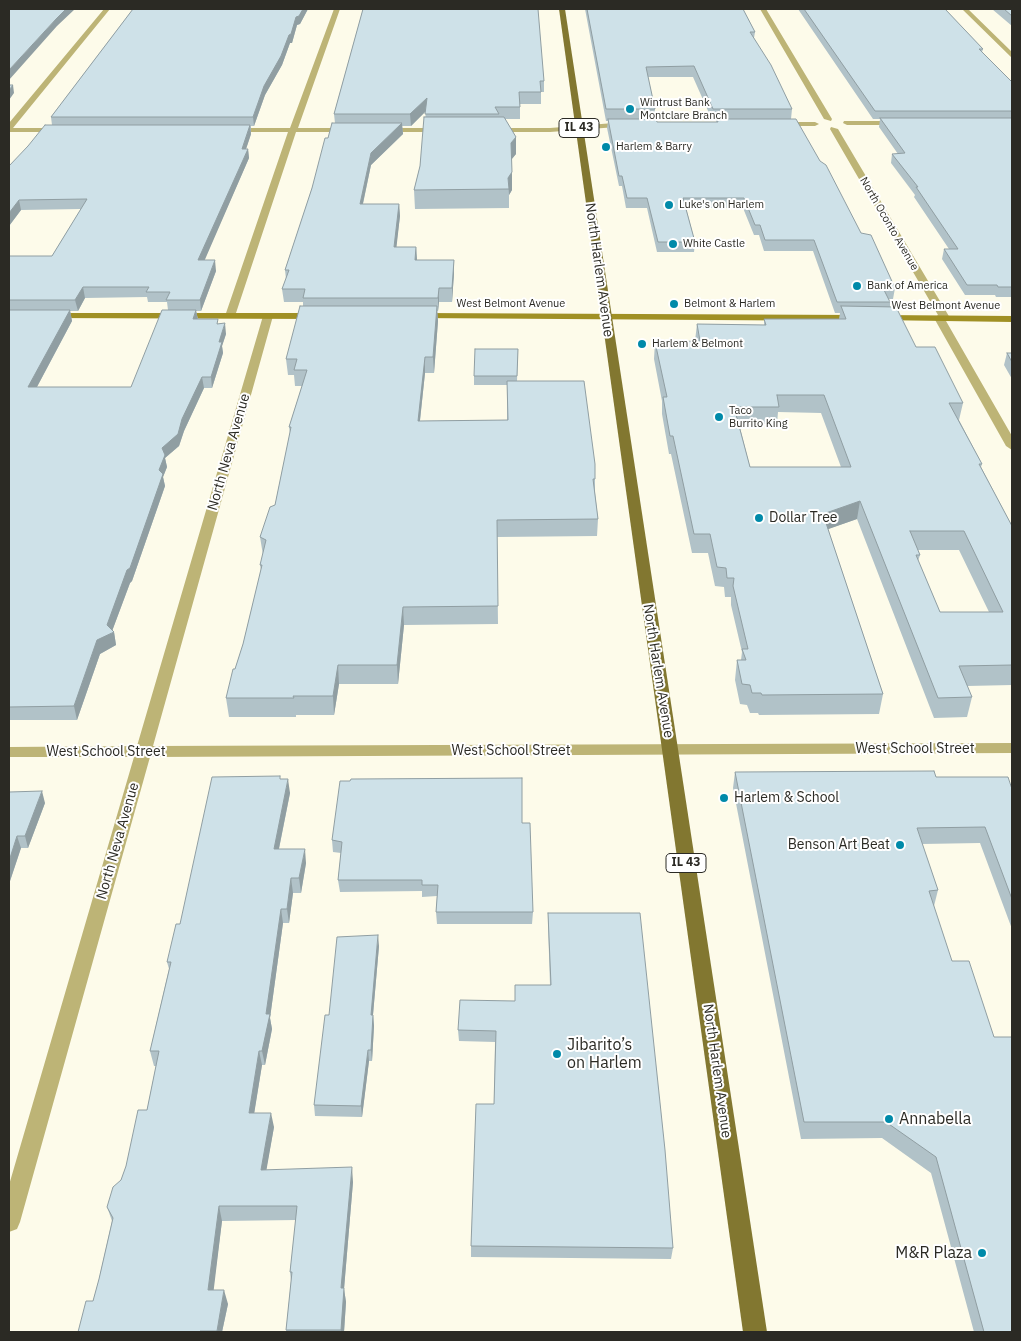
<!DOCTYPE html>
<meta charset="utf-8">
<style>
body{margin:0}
#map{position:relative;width:1021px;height:1341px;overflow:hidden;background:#fdfbea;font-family:"IBM Plex Sans",sans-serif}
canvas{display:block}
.frame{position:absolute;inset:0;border:10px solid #2b2a24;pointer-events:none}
</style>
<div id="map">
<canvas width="1021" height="1341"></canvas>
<div class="frame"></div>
</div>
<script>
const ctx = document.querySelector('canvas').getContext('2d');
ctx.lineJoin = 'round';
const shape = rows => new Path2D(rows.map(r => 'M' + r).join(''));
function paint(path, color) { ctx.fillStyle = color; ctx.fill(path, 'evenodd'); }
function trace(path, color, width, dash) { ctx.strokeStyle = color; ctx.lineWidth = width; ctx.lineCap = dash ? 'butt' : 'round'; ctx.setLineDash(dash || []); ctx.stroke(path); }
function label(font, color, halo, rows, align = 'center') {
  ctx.font = font + ' "IBM Plex Sans",sans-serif'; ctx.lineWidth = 4; ctx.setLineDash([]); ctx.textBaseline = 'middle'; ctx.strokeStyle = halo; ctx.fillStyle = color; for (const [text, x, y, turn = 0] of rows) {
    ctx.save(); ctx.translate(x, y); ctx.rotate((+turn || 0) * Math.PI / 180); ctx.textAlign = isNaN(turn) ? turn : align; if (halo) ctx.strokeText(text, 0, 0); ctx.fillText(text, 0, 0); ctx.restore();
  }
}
const minor = shape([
 [104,9,110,9,13,128,63,128,63,132,9,132,9,123,104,9],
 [334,9,340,9,298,128,350,128,354,130,350,132,296,132,235,316,234,318,226,318,225,316,288,132,230,132,226,130,230,128,290,128,334,9],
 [760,9,766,9,832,119,831,121,824,119,760,9],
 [962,9,968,9,1012,52,1012,58,962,9],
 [844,121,900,121,904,123,900,125,847,125,843,123,844,121],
 [627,122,630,122,630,126,550,132,490,132,486,130,490,128,550,128,627,122],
 [774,122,815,122,819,124,815,126,774,126,774,122],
 [831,127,838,129,950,318,946,321,1012,436,1012,450,1006,446,934,318,938,315,830,129,831,127],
 [380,128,442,128,446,130,442,132,380,132,380,128],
 [268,313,273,316,153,746,1012,743,1012,753,150,757,20,1222,17,1229,9,1232,9,1185,134,757,9,757,9,747,137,746,263,316,268,313]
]);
const secondary = shape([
 [51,313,318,313,323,316,318,319,47,318,46,316,51,313],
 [419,313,858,315,863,318,858,321,415,318,414,316,415,314,419,313],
 [881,315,1012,316,1012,322,877,320,876,318,881,315]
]);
const primary = shape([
 [559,9,565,9,767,1332,743,1332,559,9]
]);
const wall = shape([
 [133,9,308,9,300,24,297,25,292,43,290,43,282,65,265,95,254,126,251,126,251,134,246,149,248,149,249,158,204,260,216,271,201,311,196,311,198,319,219,324,226,334,222,346,223,353,212,388,204,388,184,431,179,446,165,458,167,467,163,477,165,486,132,581,130,583,112,631,114,632,116,645,100,654,77,720,9,720,9,256,52,256,81,209,21,210,9,226,9,166,52,125,51,117],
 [147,297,148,302,167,302,168,310,131,387,37,387,72,321,70,311,78,311,85,298],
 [363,9,544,81,544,92,541,92,541,104,520,104,520,119,505,119,516,137,516,154,511,160,512,190,509,195,509,208,415,209,414,190,420,166,426,111,411,126,402,126,403,134,371,165,363,204,399,204,400,216,396,247,416,247,417,260,454,260,454,273,452,302,439,302,438,311,437,311,438,321,434,373,425,373,420,421,507,420,507,385,474,385,474,376,518,349,517,381,595,479,595,493,598,519,597,536,497,537,498,624,404,625,398,684,339,684,334,715,296,715,296,717,229,717,226,698,243,644,261,570,260,565,263,555,260,537,275,505,290,433,289,427,302,386,295,386,294,375,288,375,286,359,303,306,303,302,284,302,282,289,286,279,285,270,312,188,328,138,335,123,334,114],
 [585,9,743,9,755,32,754,38,792,109,791,119,861,233,895,288,893,299,889,299,890,302,890,307,916,347,963,403,959,420,982,464,981,467,1012,526,1012,685,967,686,972,697,967,717,934,718,857,519,828,529,883,694,879,714,759,715,758,713,750,713,747,705,740,704,735,680,737,660,741,660,742,652,731,605,731,597,725,597,724,587,715,586,708,553,692,553,671,454,669,454,662,414,662,401,654,359,655,342,695,341,697,324,764,325,764,319,839,319,840,313,835,313,813,251,764,251,759,235,754,235,743,208,686,208,695,242,694,252,657,252,647,208,626,208,622,186,619,186,607,128,608,121,606,121],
 [648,77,693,77,712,120,716,120,716,122,657,122,654,119,655,109],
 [778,412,821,413,841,467,750,467,739,424,777,424],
 [918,550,959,550,989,612,940,612,918,561,920,555],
 [798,9,945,9,983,49,982,52,1012,82,1012,297,996,297,995,295,965,295,942,259,944,249,949,249,914,197,915,195,891,163,892,154,898,154,879,127,880,119,873,119],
 [992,9,1012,9,1012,26],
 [1007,353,1012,353,1012,379,1004,365],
 [735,772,936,777,1012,789,1012,929,980,843,922,844,938,890,934,906,1012,1332,974,1332,931,1173,882,1138,801,1139,733,788],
 [280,779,290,793,279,849,306,863,301,893,293,893,289,923,283,923,270,1018,272,1029,265,1065,262,1065,254,1113,274,1127,266,1170,353,1182,344,1289,346,1302,344,1332,286,1332,291,1281,290,1272,296,1220,222,1221,213,1290,228,1304,222,1332,78,1332,93,1301,99,1279,112,1221,107,1207,121,1180,147,1110,156,1066,154,1066,150,1051,169,969,167,962,180,924],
 [9,792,45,803,28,848,21,848,9,884],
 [522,823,533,912,532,924,437,924,436,912,437,896,422,897,422,891,340,892,338,880,341,853,333,852,332,840],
 [548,913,673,1248,671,1259,471,1257,471,1246,494,1104,495,1042,459,1041,458,1030,515,1001,550,985,548,924],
 [379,946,373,1015,374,1026,372,1061,369,1061,362,1117,315,1116,314,1105,329,1015]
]);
const shadedWall = shape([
 [66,9,75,9,57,26,9,80,9,70,56,19],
 [303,9,308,9,300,24,297,25,292,43,290,43,282,65,265,95,254,126,253,117,264,86,296,17],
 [13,85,14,93,9,100,9,90],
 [427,98,427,110,411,126,410,114],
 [402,123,403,134,371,165,360,217,360,204,371,153],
 [250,125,251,134,243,158,242,149],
 [516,137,516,154,511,160,511,143],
 [248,149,249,158,200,271,198,260],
 [512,172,512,190,509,195,508,178],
 [19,200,21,210,9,226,9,213],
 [399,204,400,216,395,260,394,247],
 [416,247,417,260,415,260],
 [215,260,216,271,201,311,200,300],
 [454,260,454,273,452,302,452,288],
 [83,287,85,298,78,311,75,300],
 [439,288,439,302,438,311,438,298],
 [437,306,438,321,434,373,433,357],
 [70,310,72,321,31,398,28,387],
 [196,310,198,321,193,319],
 [225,323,226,334,222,346,223,353,212,388,211,377,219,342],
 [425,357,425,373,418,438,418,421],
 [202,377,204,388,184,431,179,446,165,458,167,467,163,477,165,486,132,581,130,583,111,634,114,632,116,645,100,654,77,720,74,706,97,640,107,625,159,470,162,448],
 [860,501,857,519,820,532,823,514],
 [403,607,404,625,398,684,397,665],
 [338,665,339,684,334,715,333,696],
 [288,779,290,793,276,863,274,849],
 [42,791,45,803,28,848,25,836],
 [17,836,21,848,9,884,9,861],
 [305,849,306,863,301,893,299,878],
 [291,878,293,893,289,923,287,909],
 [281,909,283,923,270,1018,272,1029,265,1065,262,1051,266,1014],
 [378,935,379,946,372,1026,371,1015],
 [373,1015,374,1026,372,1061,371,1050],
 [368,1050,369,1061,362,1117,361,1106],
 [259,1051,262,1065,252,1127,249,1113],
 [271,1113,274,1127,264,1184,261,1170],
 [352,1167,353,1182,344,1289,346,1302,344,1332,341,1332,341,1288],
 [219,1206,222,1221,212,1304,208,1290],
 [224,1290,228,1304,222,1332,217,1332]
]);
const building = shape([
 [9,9,66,9,56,19,9,70,9,9],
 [133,9,303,9,299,16,296,17,291,34,289,35,281,56,264,86,253,117,51,117,133,9],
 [363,9,538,9,544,81,540,81,541,92,519,92,520,107,495,107,499,114,425,114,427,98,410,114,334,114,363,9],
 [587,9,743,9,755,32,750,32,771,65,792,109,713,109,694,66,646,67,655,109,606,109,587,9],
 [804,9,945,9,983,49,979,49,1012,82,1012,111,875,111,804,9],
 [1004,9,1012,9,1012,16,1004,9],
 [9,85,13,85,9,90,9,85],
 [424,117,504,117,516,137,511,143,512,172,508,178,509,189,414,190,420,166,424,117],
 [880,118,1012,118,1012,287,998,287,997,285,967,285,944,249,958,249,916,187,918,187,892,154,905,153,880,118],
 [608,119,656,119,657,122,718,122,717,119,796,119,820,161,826,165,861,233,871,235,895,288,883,288,890,302,837,302,814,240,765,240,760,225,755,225,744,198,683,198,695,242,658,242,647,198,627,198,622,176,619,176,608,119],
 [332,123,402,123,371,153,360,204,399,204,394,247,416,247,415,260,454,260,452,288,439,288,438,298,303,298,305,289,282,289,289,270,285,270,312,188,325,138,328,138,332,123],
 [45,125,250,125,242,149,248,149,198,260,215,260,200,300,166,300,170,292,146,292,149,287,83,287,75,300,9,300,9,256,52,256,87,199,19,200,9,213,9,166,28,146,45,125],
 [300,306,437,306,433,357,425,357,418,421,508,420,507,381,584,381,595,464,595,479,593,479,598,519,497,520,498,606,403,607,397,665,338,665,333,696,293,696,294,698,226,698,233,669,235,669,243,644,262,565,260,565,266,540,260,537,270,507,275,505,291,427,289,427,307,370,294,370,297,359,286,359,300,306],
 [841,306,896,307,916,347,935,347,963,403,949,403,982,464,979,464,1012,526,1012,665,959,666,972,697,938,698,860,501,823,514,883,694,762,695,761,693,752,693,750,685,742,684,737,660,746,660,742,649,748,649,733,586,734,578,727,578,726,568,717,567,710,534,694,534,673,436,670,436,663,397,667,397,655,342,700,341,697,324,766,325,764,319,846,319,841,306],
 [777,395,824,395,851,467,750,467,734,407,779,407,777,395],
 [910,531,964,531,1003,612,940,612,916,555,920,555,910,531],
 [9,310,70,310,28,387,131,387,162,310,196,310,193,319,218,319,217,324,225,323,219,342,222,342,211,377,202,377,182,419,178,434,162,448,165,455,159,470,163,474,130,568,127,570,107,625,114,632,97,640,74,706,9,707,9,310],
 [475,349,518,349,517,376,474,376,475,349],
 [1007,353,1012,353,1012,362,1007,353],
 [934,771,936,777,1008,777,1012,789,1012,899,985,827,917,828,938,890,929,891,952,961,969,961,994,1037,1012,1037,1012,1332,984,1332,936,1157,886,1122,804,1122,735,772,934,771],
 [280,776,280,779,288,779,274,849,305,849,299,878,291,878,287,909,281,909,266,1014,270,1014,262,1051,259,1051,249,1113,271,1113,261,1170,352,1167,341,1288,344,1288,341,1330,286,1330,292,1272,290,1272,297,1206,219,1206,208,1290,224,1290,217,1331,200,1331,200,1332,78,1332,86,1301,93,1301,99,1279,113,1218,107,1207,113,1187,121,1180,126,1166,138,1110,147,1110,159,1051,150,1051,171,962,167,962,176,924,180,924,212,777,280,776],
 [522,778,522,823,530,823,533,912,436,912,438,885,422,885,422,880,338,880,342,842,332,840,340,781,350,781,351,779,522,778],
 [42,791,25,836,17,836,9,861,9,792,42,791],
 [548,913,640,913,665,1150,673,1248,471,1246,476,1104,494,1104,496,1031,458,1030,460,1000,515,1001,515,985,551,985,548,913],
 [378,935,371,1015,373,1015,371,1050,368,1050,361,1106,314,1105,325,1015,329,1015,337,937,378,935]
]);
const markers = [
 [630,109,5,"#008aa9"],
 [606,147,5,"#008aa9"],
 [669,205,5,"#008aa9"],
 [673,244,5,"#008aa9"],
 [857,286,5,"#008aa9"],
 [674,304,5,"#008aa9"],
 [642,344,5,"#008aa9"],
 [719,417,5,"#008aa9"],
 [759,518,5,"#008aa9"],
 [724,798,5,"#008aa9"],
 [900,845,5,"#008aa9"],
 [557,1054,5,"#008aa9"],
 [889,1119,5,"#008aa9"],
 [982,1253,5,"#008aa9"]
];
const farPoinames = [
 ["Wintrust Bank",640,103],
 ["Montclare Branch",640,116],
 ["Harlem & Barry",616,147],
 ["Luke's on Harlem",679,205],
 ["White Castle",683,244],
 ["Bank of America",867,286],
 ["Belmont & Harlem",684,304],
 ["Harlem & Belmont",652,344],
 ["Taco",729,411],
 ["Burrito King",729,424]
];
const farStreetnames = [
 ["North Oconto Avenue",889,224,60],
 ["West Belmont Avenue",511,304],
 ["West Belmont Avenue",946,306]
];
const shields = [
 [579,128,40],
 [686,863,40]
];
const shieldNames = [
 ["IL 43",579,128],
 ["IL 43",686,863]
];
const streetNames = [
 ["North Harlem Avenue",599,270,82],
 ["North Neva Avenue",229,452,-74],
 ["North Harlem Avenue",658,671,81],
 ["West School Street",915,749],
 ["West School Street",511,751],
 ["West School Street",106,752],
 ["North Neva Avenue",118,841,-74],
 ["North Harlem Avenue",717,1071,82]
];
const poiNames = [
 ["Dollar Tree",769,518],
 ["Harlem & School",734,798],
 ["Benson Art Beat",890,845,"right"]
];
const nearPoinames = [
 ["Jibarito’s",567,1045],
 ["on Harlem",567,1063],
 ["Annabella",899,1119],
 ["M&R Plaza",972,1253,"right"]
];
paint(minor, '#bdb476');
paint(secondary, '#a09024');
paint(primary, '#827730');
paint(wall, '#b1c2c8');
paint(shadedWall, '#909ea2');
paint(building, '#cee1e8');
trace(building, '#909ea2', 1);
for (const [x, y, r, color] of markers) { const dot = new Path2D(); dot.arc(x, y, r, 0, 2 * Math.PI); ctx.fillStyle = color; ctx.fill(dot); trace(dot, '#fff', 2); }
label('11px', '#2b2a24', '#fff', farPoinames, 'left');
label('11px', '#2b2a24', '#fff', farStreetnames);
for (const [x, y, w] of shields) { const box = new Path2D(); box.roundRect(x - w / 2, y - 9.5, w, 19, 4); ctx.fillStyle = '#fff'; ctx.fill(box); trace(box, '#2b2a24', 1); }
label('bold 12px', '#2b2a24', null, shieldNames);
label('14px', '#2b2a24', '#fff', streetNames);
label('14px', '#2b2a24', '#fff', poiNames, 'left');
label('16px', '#2b2a24', '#fff', nearPoinames, 'left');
</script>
